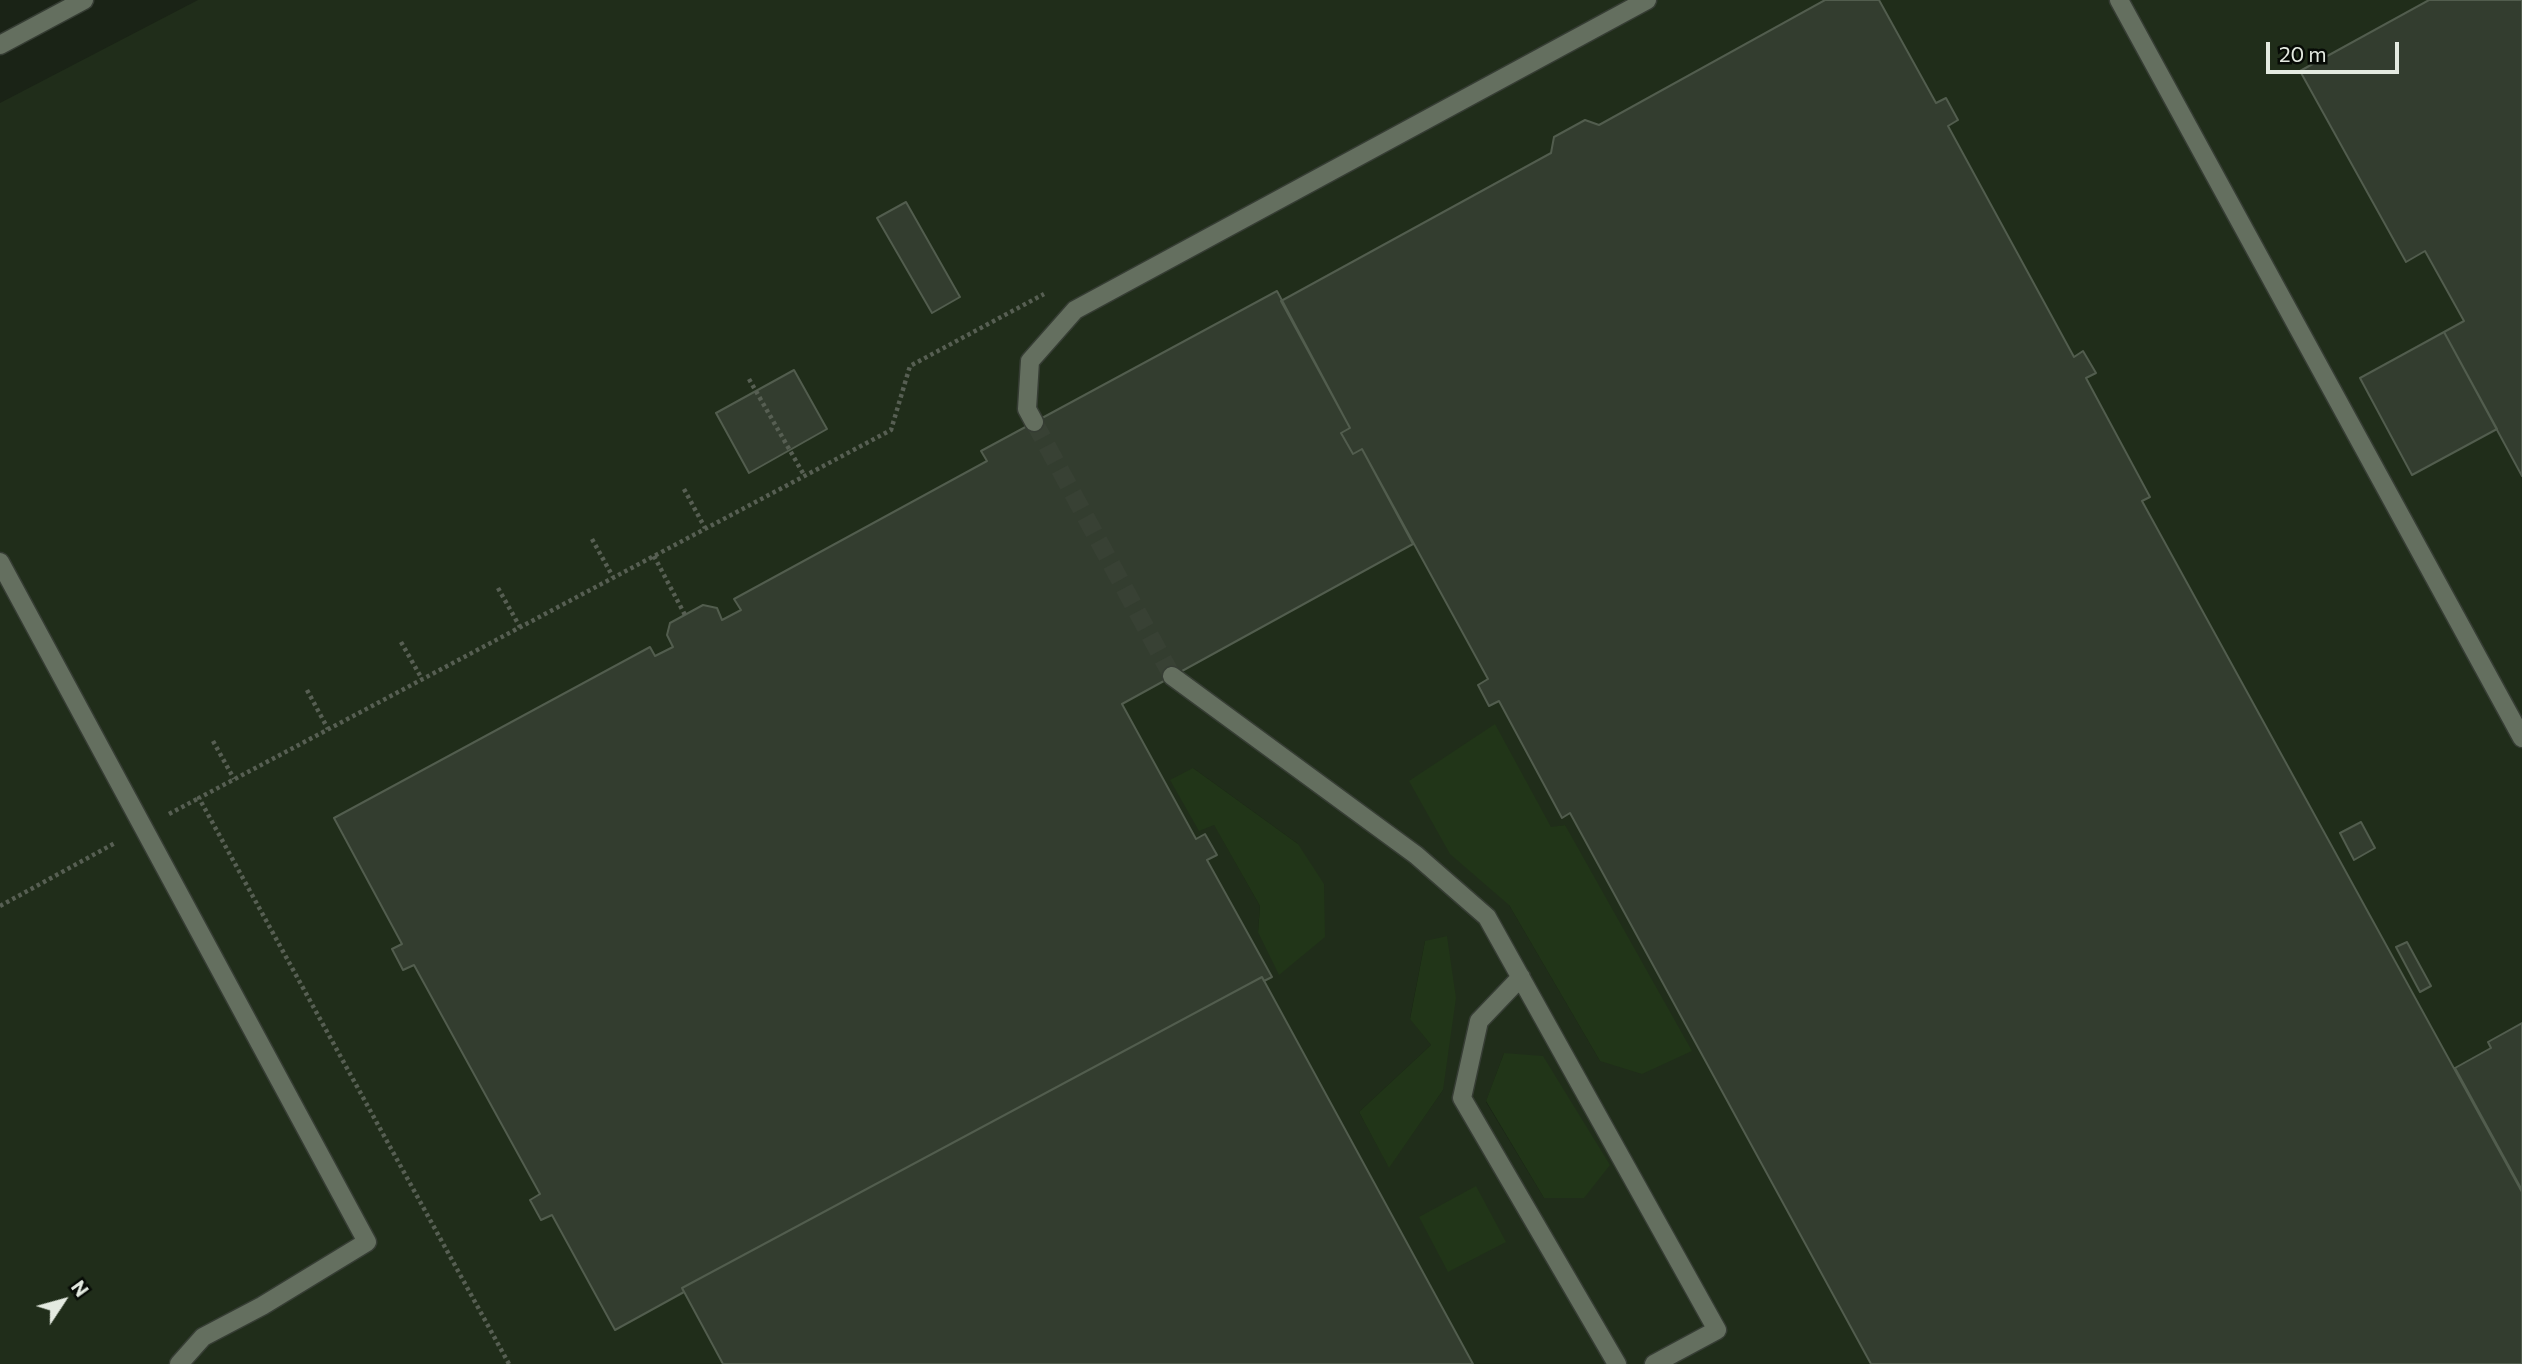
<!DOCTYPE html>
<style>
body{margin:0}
#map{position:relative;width:2522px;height:1364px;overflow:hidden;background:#1a2316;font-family:Commissioner,sans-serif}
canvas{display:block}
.north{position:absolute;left:28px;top:1266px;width:70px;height:70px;-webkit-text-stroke:5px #070b06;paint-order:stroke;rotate:54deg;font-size:19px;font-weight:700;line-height:28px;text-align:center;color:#e4eae1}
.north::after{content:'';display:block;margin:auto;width:24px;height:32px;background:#e4eae1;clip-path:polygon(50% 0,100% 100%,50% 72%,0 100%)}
.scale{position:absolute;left:2266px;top:42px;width:133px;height:32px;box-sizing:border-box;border:4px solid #e4eae1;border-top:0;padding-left:9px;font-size:21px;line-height:24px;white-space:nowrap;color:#e4eae1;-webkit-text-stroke:5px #070b06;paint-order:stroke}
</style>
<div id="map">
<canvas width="2522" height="1364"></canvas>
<div class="north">N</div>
<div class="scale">20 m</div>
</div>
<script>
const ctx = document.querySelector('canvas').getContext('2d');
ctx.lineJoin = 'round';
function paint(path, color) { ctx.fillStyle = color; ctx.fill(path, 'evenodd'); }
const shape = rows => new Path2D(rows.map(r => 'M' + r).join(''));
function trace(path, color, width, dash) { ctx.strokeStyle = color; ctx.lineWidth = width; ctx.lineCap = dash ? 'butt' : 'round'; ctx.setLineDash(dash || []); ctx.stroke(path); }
const built = shape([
 [198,0,2522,0,2522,1364,0,1364,0,103],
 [1193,768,1298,844,1258,932,1260,906,1214,824],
 [1565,825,1600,1061,1509,905,1551,828],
 [1425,941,1443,1090,1389,1167,1359,1112,1431,1045,1410,1018],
 [1504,1053,1544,1198,1486,1102]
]);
const green = shape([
 [1495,724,1551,827,1565,825,1692,1051,1642,1074,1600,1061,1509,905,1450,854,1409,781],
 [1193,768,1298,844,1324,884,1325,937,1279,975,1258,932,1260,906,1214,825,1199,831,1170,780],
 [1447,936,1456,998,1443,1090,1389,1168,1359,1112,1431,1045,1410,1019,1425,941],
 [1504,1053,1543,1056,1610,1165,1584,1198,1544,1198,1486,1101],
 [1476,1186,1506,1242,1448,1272,1419,1217]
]);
const building = shape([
 [1825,0,1879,0,1936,103,1946,98,1958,120,1948,126,2074,357,2083,351,2096,373,2086,378,2150,497,2142,501,2522,1192,2522,1364,1871,1364,1570,813,1562,818,1499,701,1489,706,1478,685,1488,679,1362,449,1353,454,1341,433,1350,428,1281,301,1551,153,1554,137,1585,120,1599,125,1825,0],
 [2429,0,2522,0,2522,476,2444,332,2464,321,2425,251,2406,262,2300,71,2429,0],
 [906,202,960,297,932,313,877,218,906,202],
 [1277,291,1350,428,1341,433,1353,454,1362,449,1413,544,1122,704,1196,839,1205,834,1217,855,1207,860,1272,977,1264,981,1262,977,682,1288,684,1292,615,1330,552,1215,541,1220,530,1200,540,1194,414,965,403,970,392,949,402,944,334,818,650,647,655,656,673,647,667,635,670,623,703,605,717,608,722,620,741,610,734,599,987,461,981,451,1277,291],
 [2444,332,2497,429,2412,475,2360,378,2444,332],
 [794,370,827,429,749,473,716,413,794,370],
 [2361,822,2375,848,2354,860,2340,833,2361,822],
 [2407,942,2431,986,2420,992,2396,947,2407,942],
 [1262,977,1473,1364,723,1364,682,1288,1262,977],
 [2522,1023,2522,1190,2455,1068,2491,1048,2488,1042,2522,1023]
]);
const minorTunnel = shape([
 [1034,422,1172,676]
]);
const path = shape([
 [749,379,804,475],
 [684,489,705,528],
 [592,539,613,577],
 [654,556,685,615],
 [498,588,520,627],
 [401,642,422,679],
 [307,690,328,729],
 [213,741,234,779],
 [169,814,199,798],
 [0,906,115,843],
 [509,1364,199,798,891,430,910,366,1044,294]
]);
const minor = shape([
 [2119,0,2522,738],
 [0,45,84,0],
 [1034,422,1027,409,1030,361,1075,310,1647,0],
 [0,562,367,1242,262,1306,203,1337,179,1364],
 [1172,676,1416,855,1487,917,1717,1330,1654,1364],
 [1521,977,1479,1021,1462,1098,1617,1364]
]);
paint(built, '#202d1a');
paint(green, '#213518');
paint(building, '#333d2f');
trace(building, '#525d4e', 2);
trace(minorTunnel, '#384134', 18, [18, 9]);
trace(minor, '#363d34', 21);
trace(path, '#575f53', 4.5, [3.5, 3.5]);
trace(minor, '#646f5f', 18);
</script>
